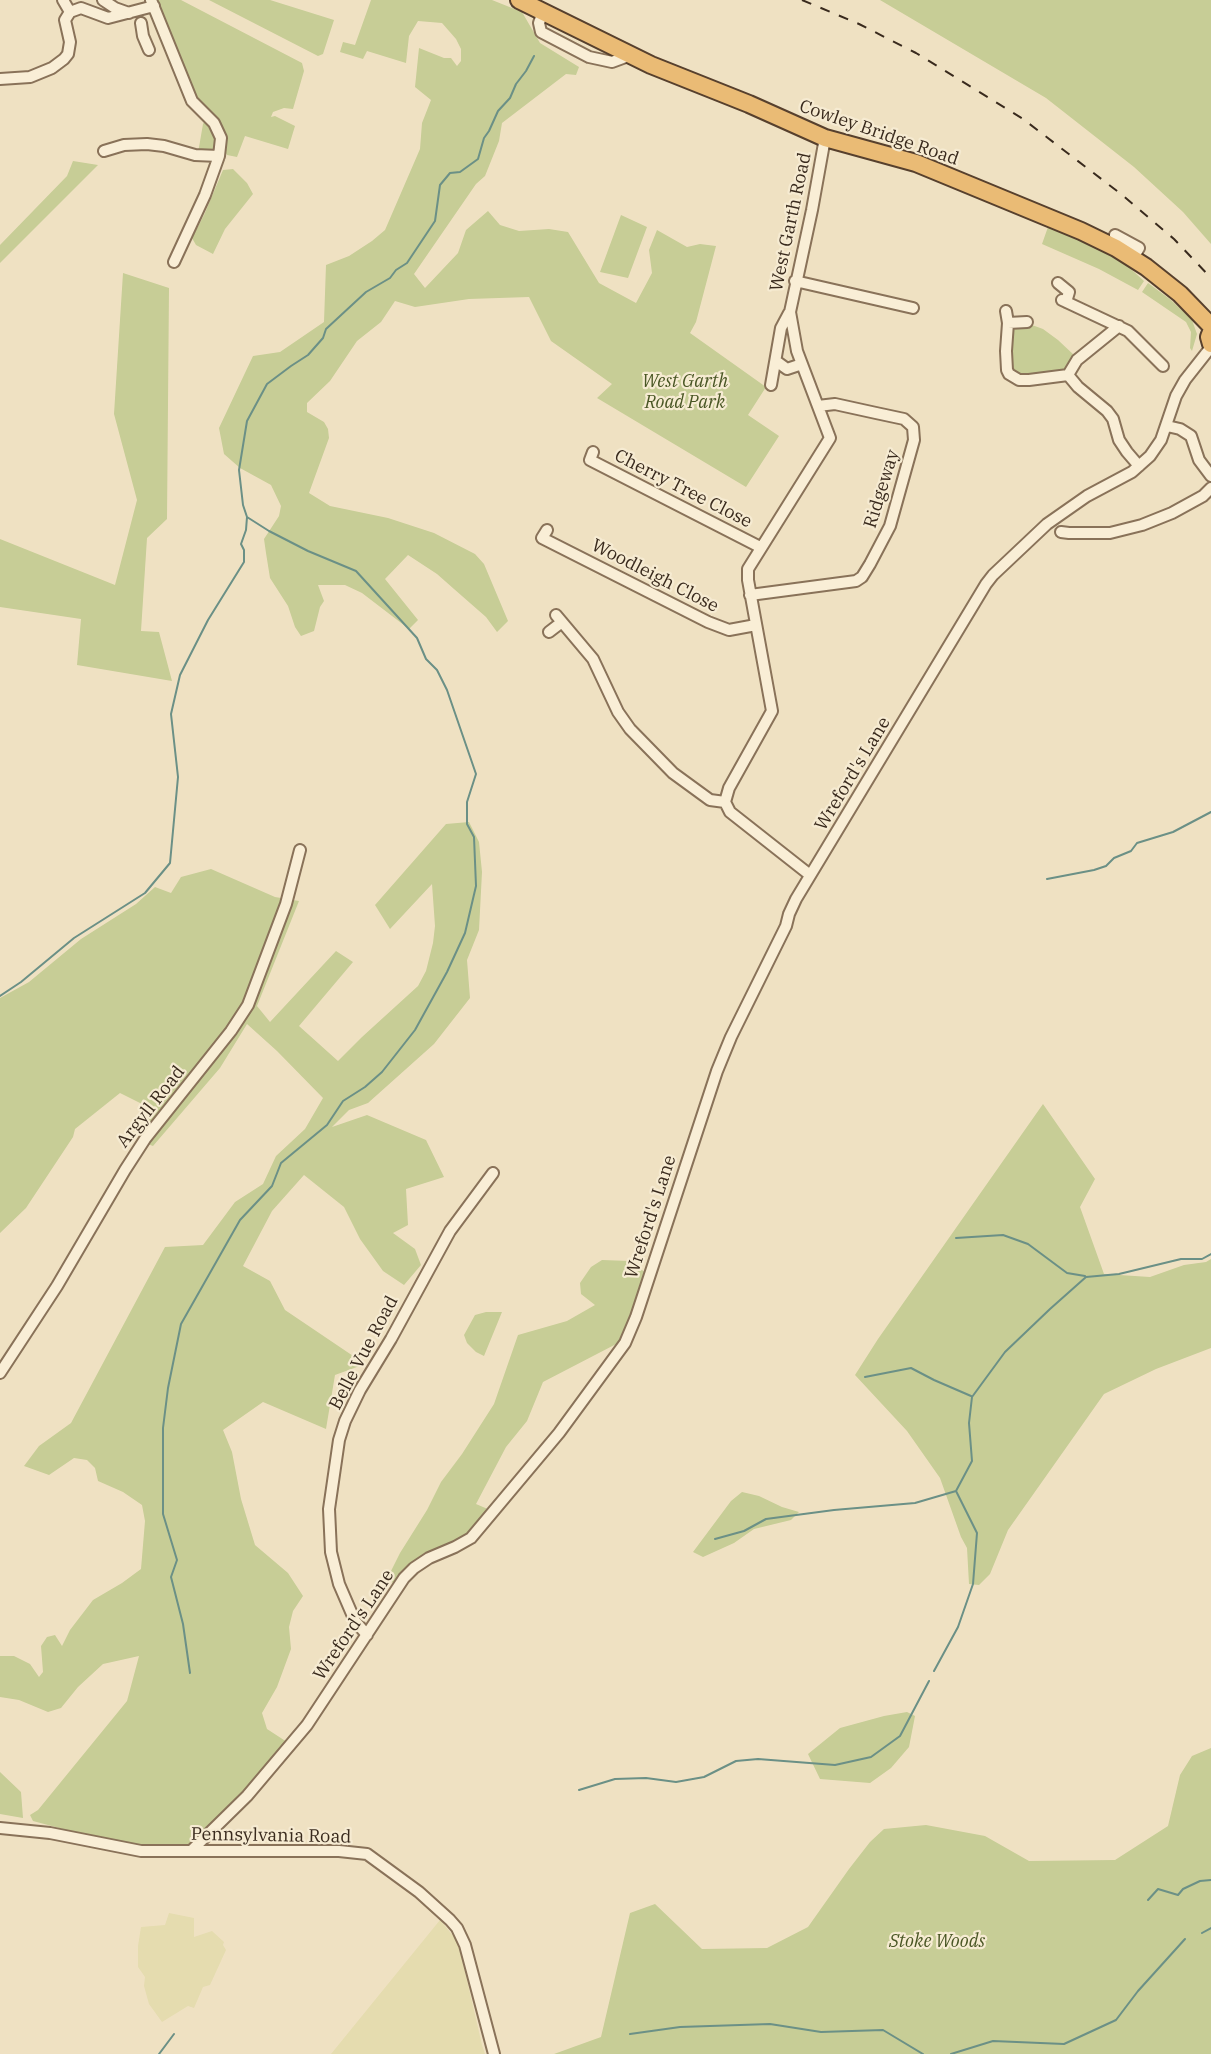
<!DOCTYPE html>
<style>
body{margin:0}
canvas{display:block;background:#efe1c2}
</style>
<canvas width="1211" height="2054"></canvas>
<script>
const ctx = document.querySelector('canvas').getContext('2d');
ctx.lineJoin = 'round';
function paint(path, color) { ctx.fillStyle = color; ctx.fill(path, 'evenodd'); }
const shape = rows => new Path2D(rows.map(r => 'M' + r).join(''));
function trace(path, color, width, dash) { ctx.strokeStyle = color; ctx.lineWidth = width; ctx.lineCap = dash ? 'butt' : 'round'; ctx.setLineDash(dash || []); ctx.stroke(path); }
function label(font, color, halo, rows, align = 'center') {
  ctx.font = font + ' "IBM Plex Serif",serif'; ctx.lineWidth = 4.5; ctx.setLineDash([]); ctx.textBaseline = 'middle'; ctx.strokeStyle = halo; ctx.fillStyle = color; for (const [text, x, y, turn = 0] of rows) {
    ctx.save(); ctx.translate(x, y); ctx.rotate((+turn || 0) * Math.PI / 180); ctx.textAlign = isNaN(turn) ? turn : align; if (halo) ctx.strokeText(text, 0, 0); ctx.fillText(text, 0, 0); ctx.restore();
  }
}
const farmland = shape([
 [169,1913,194,1918,194,1937,212,1931,224,1942,223,1945,226,1950,210,1985,203,1987,194,2008,188,2006,162,2022,149,2004,144,1986,145,1977,138,1967,138,1946,141,1927,165,1925],
 [440,1920,455,1938,460,1950,482,2045,485,2054,331,2054]
]);
const green = shape([
 [156,0,181,0,302,63,304,71,293,109,284,108,273,112,271,117,275,116,295,126,288,149,245,136,237,157,227,155,224,150,212,155,198,153,203,124,210,114,197,98],
 [209,0,270,0,334,20,323,54,318,56],
 [371,0,492,0,522,12,540,43,579,67,576,75,566,74,502,123,499,141,485,176,476,184,414,274,425,288,458,253,466,230,488,211,500,225,519,231,549,229,568,232,599,283,636,303,652,273,649,250,657,230,687,247,700,244,716,246,696,322,690,333,766,387,748,415,779,436,746,487,597,398,612,384,551,341,529,297,469,299,415,307,395,301,381,322,357,341,330,381,307,403,307,412,324,422,328,429,329,438,309,493,330,506,388,518,434,533,475,554,484,564,508,621,497,632,486,617,454,589,437,574,408,555,385,579,418,620,409,629,362,593,345,585,318,585,324,601,320,607,314,631,301,636,295,627,288,606,270,578,266,553,264,539,279,516,281,506,271,485,240,468,224,454,219,428,253,356,280,352,324,322,326,265,349,256,372,241,385,230,420,149,422,123,431,100,415,87,419,48,444,58,451,58,457,66,461,61,461,49,456,39,442,23,418,21,409,36,406,63,367,51,363,59,340,52,343,42,355,45],
 [880,0,1211,0,1211,244,1183,212,1134,167,1046,98],
 [73,161,98,165,0,263,0,245,67,176],
 [233,169,247,183,253,194,225,229,213,254,196,245,192,238,204,215,223,170],
 [621,215,647,227,628,278,600,272],
 [1048,227,1079,238,1120,259,1144,281,1138,290,1099,269,1042,244],
 [123,273,169,288,167,519,147,538,141,631,159,632,172,681,77,665,81,619,0,607,0,539,115,585,137,500,114,414],
 [1148,283,1171,300,1192,320,1197,334,1192,351,1190,348,1191,332,1186,322,1142,292],
 [1032,325,1043,329,1058,340,1075,356,1063,372,1020,376,1012,372,1010,361,1012,331,1014,329],
 [469,822,479,842,482,872,479,930,467,960,470,998,434,1044,368,1103,349,1110,332,1127,367,1115,426,1140,444,1177,406,1189,408,1225,393,1233,415,1249,421,1265,404,1285,383,1271,360,1239,344,1207,304,1175,272,1211,243,1266,270,1281,285,1310,365,1364,335,1375,326,1429,263,1402,223,1430,232,1452,241,1499,255,1545,288,1573,303,1596,293,1611,289,1627,291,1649,277,1687,262,1713,267,1729,287,1742,243,1796,192,1846,146,1847,78,1833,33,1821,30,1815,38,1810,127,1701,139,1656,103,1664,78,1687,61,1708,48,1712,19,1700,0,1697,0,1656,14,1656,30,1664,39,1677,43,1672,41,1646,47,1637,55,1635,62,1646,70,1630,93,1600,122,1583,141,1569,145,1521,142,1505,123,1492,98,1481,95,1468,87,1460,74,1458,49,1475,24,1466,39,1446,71,1423,165,1247,203,1245,235,1202,263,1184,276,1156,305,1129,323,1098,277,1051,247,1024,220,1068,153,1146,137,1140,148,1121,146,1106,120,1093,75,1129,73,1137,26,1208,0,1233,0,998,29,982,81,939,136,904,155,887,171,893,181,877,211,869,275,897,299,901,257,1006,270,1022,336,951,353,962,299,1026,338,1061,362,1037,418,986,426,971,433,943,435,926,432,884,390,929,375,905,446,824],
 [1043,1104,1095,1179,1080,1207,1104,1274,1150,1277,1184,1265,1206,1262,1211,1259,1211,1348,1156,1369,1104,1394,1008,1530,990,1574,979,1585,969,1584,967,1548,961,1537,940,1478,907,1431,855,1375,878,1339],
 [602,1260,630,1261,646,1273,622,1341,543,1382,527,1421,506,1447,476,1504,490,1510,473,1531,396,1587,388,1577,400,1553,427,1510,441,1482,462,1454,494,1404,518,1335,567,1321,595,1305,581,1294,580,1283,591,1267],
 [486,1312,502,1312,484,1356,476,1352,467,1343,464,1335,475,1315],
 [742,1492,759,1496,782,1507,799,1512,791,1520,754,1529,734,1543,703,1557,693,1552,731,1501],
 [907,1712,915,1716,909,1747,891,1768,870,1783,820,1779,808,1754,840,1728,884,1716],
 [1211,1748,1211,2054,554,2054,601,2037,630,1913,655,1904,702,1949,767,1948,808,1927,849,1869,870,1842,884,1829,926,1825,985,1836,1029,1861,1115,1860,1168,1826,1180,1775,1192,1756],
 [0,1772,21,1792,23,1818,0,1814]
]);
const stream = shape([
 [1047,879,1094,870,1106,866,1114,858,1131,851,1137,843,1173,832,1211,812],
 [0,996,21,982,74,938,145,893,170,863,178,777,171,714,180,675,208,620,244,562,244,550,241,544,246,530,247,517,243,505,239,470,247,421,267,384,291,366,308,355,323,338,326,329,366,292,390,278,396,270,407,263,435,221,440,185,450,173,460,172,478,159,484,138,489,131,498,111,510,98,516,84,526,71,534,56],
 [956,1238,1003,1235,1028,1244,1067,1273,1085,1276],
 [865,1377,911,1368,934,1380,971,1396],
 [715,1539,744,1531,766,1519,834,1510,915,1503,956,1491,972,1461,969,1423,972,1397,1005,1352,1050,1309,1086,1277,1119,1274,1181,1259,1202,1259,1211,1254],
 [934,1671,958,1627,973,1584,977,1533,956,1491],
 [190,1673,183,1624,171,1577,177,1560,163,1514,163,1428,168,1388,181,1324,240,1220,272,1186,281,1163,327,1125,343,1101,365,1087,382,1072,415,1030,447,972,465,933,476,886,474,837,467,824,467,802,476,774,447,690,437,670,426,659,417,638,356,571,308,551,269,531,247,517],
 [579,1790,615,1779,646,1778,676,1782,704,1777,736,1761,758,1759,835,1765,871,1757,900,1736,929,1681],
 [1148,1900,1158,1889,1178,1895,1183,1889,1200,1881,1211,1880],
 [1202,1933,1211,1928],
 [630,2034,680,2027,770,2024,821,2032,883,2030,923,2054],
 [159,2054,174,2034],
 [951,2054,993,2041,1064,2044,1116,2020,1138,1991,1185,1939]
]);
const minor = shape([
 [63,0,70,12,81,8,108,18,154,6],
 [103,0,115,8,129,13],
 [151,0,192,101,214,123,221,138,219,156,205,195,174,262],
 [543,11,539,23,541,32,589,57,612,62,631,55],
 [141,23,143,36,149,50],
 [0,79,30,77,52,68,64,59,68,54,70,42,65,20,70,12],
 [104,151,124,145,147,144,164,146,195,155,219,156],
 [1115,235,1139,248,1133,258],
 [795,281,913,308],
 [1058,283,1069,292,1066,302],
 [1062,300,1128,331,1163,366],
 [1006,311,1008,323,1006,351,1007,370,1009,374,1019,380,1029,380,1068,375,1078,387,1107,411,1113,419,1119,440,1127,452,1139,466],
 [1008,323,1027,322],
 [776,361,787,369,802,364],
 [1068,375,1077,360,1119,326],
 [771,385,781,328,789,313],
 [1167,426,1180,429,1191,436,1199,460,1211,476],
 [593,452,590,460,760,547],
 [547,530,542,538,708,622,729,630,756,625],
 [1061,532,1069,533,1110,533,1142,525,1172,513,1203,496,1211,488],
 [750,595,856,581,862,577,870,564,890,526,914,440,913,427,904,419,876,413,835,404,818,406],
 [556,615,593,659,618,712,630,729,673,773,710,800,725,802],
 [549,632,562,622],
 [810,875,730,812,725,802,729,788,772,711,748,580,748,569,830,438,797,351,790,312,812,210,825,138],
 [0,1373,57,1286,125,1170,145,1139,231,1031,248,1005,286,904,300,850],
 [367,1635,355,1621,339,1584,331,1552,329,1509,339,1440,345,1421,360,1390,391,1339,450,1231,493,1173],
 [0,1828,50,1833,141,1851,339,1851,367,1854,419,1892,450,1920,457,1928,465,1945,494,2054],
 [191,1851,247,1796,307,1725,404,1578,414,1568,429,1558,455,1547,471,1538,559,1433,625,1343,636,1317,717,1071,731,1037,786,926,789,914,796,899,986,584,993,575,1047,524,1087,496,1132,472,1150,456,1161,440,1176,396,1185,380,1211,347]
]);
const trunk = shape([
 [519,0,651,65,749,104,825,138,916,163,1081,231,1116,248,1146,267,1180,294,1211,326],
 [1211,332,1209,337,1211,344]
]);
const rail = shape([
 [802,0,859,24,916,53,1023,119,1121,194,1174,239,1211,278]
]);
const streetNames = [
 ["Cowley Bridge Road",879,133,19],
 ["West Garth Road",791,222,-78],
 ["Cherry Tree Close",683,489,27],
 ["Ridgeway",882,489,-73],
 ["Woodleigh Close",655,576,27],
 ["Wreford's Lane",853,774,-59],
 ["Argyll Road",151,1107,-52],
 ["Wreford's Lane",651,1217,-72],
 ["Belle Vue Road",364,1353,-62],
 ["Wreford's Lane",354,1625,-56],
 ["Pennsylvania Road",271,1836,1]
];
const parkNames = [
 ["West Garth",685,382],
 ["Road Park",685,403],
 ["Stoke Woods",937,1942]
];
paint(farmland, '#e5dcaf');
paint(green, '#c7cd96');
trace(stream, '#6b9086', 2);
trace(minor, '#897259', 14);
trace(trunk, '#57402d', 20);
trace(minor, '#f9eed6', 10);
trace(trunk, '#eabb75', 16);
trace(rail, '#392a1d', 2, [10, 10]);
label('18px', '#392a1d', '#f6ebd2', streetNames);
label('italic 18px', '#495624', '#f6ebd2', parkNames);
</script>
